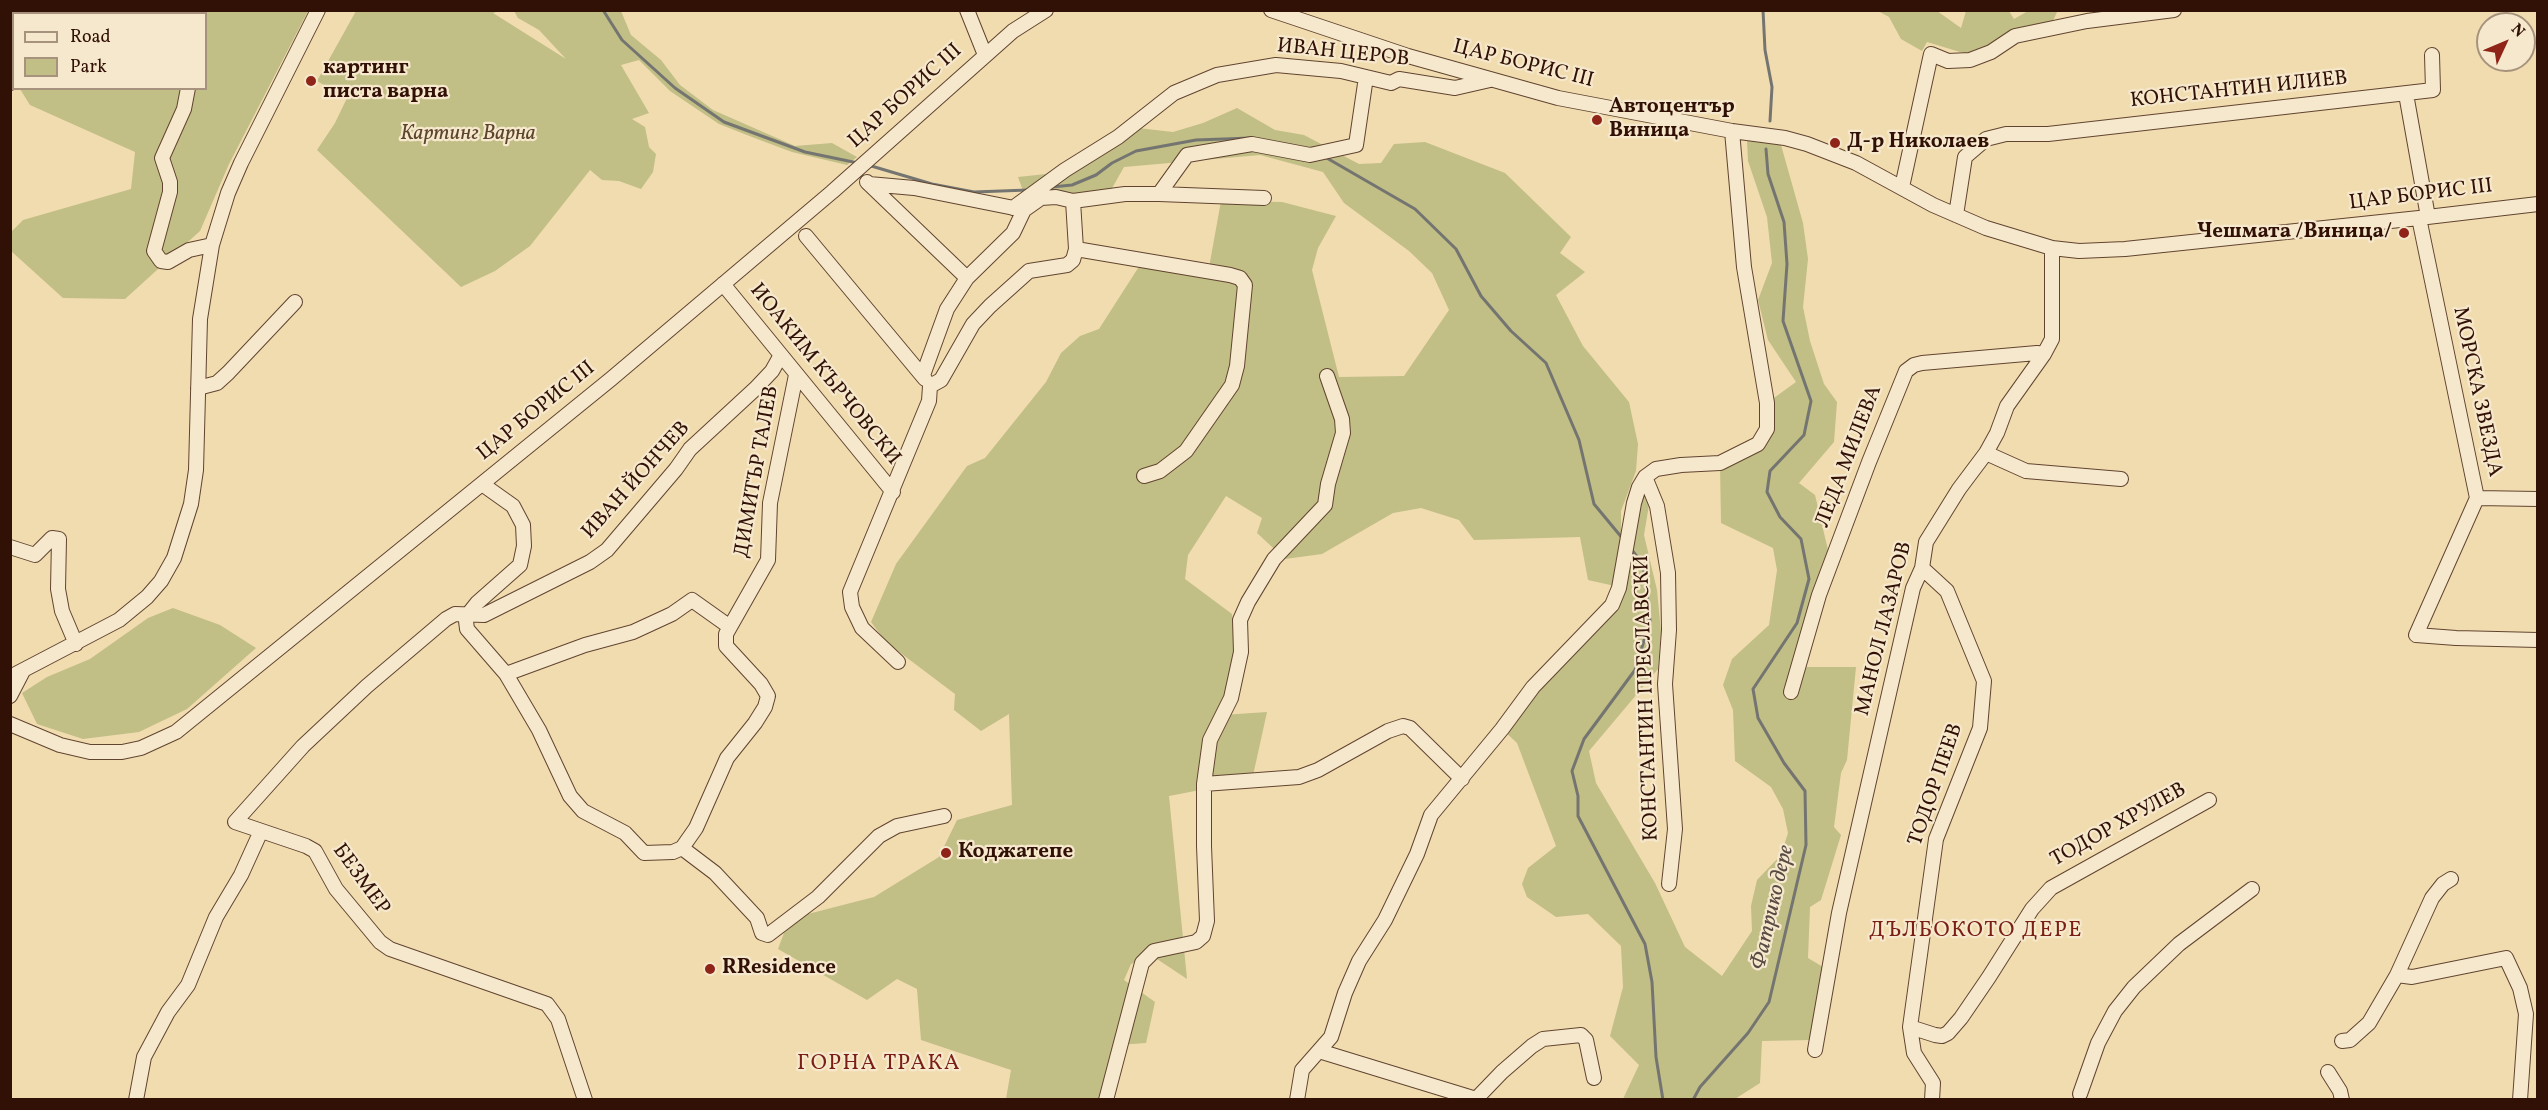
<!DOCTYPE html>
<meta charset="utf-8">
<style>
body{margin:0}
#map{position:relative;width:2548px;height:1110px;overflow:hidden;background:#f1dcb0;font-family:Vollkorn,serif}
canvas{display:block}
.frame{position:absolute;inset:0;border:12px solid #311106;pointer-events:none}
.legend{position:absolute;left:12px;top:12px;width:195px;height:78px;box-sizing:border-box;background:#f6e8cc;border:2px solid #a7927d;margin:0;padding:8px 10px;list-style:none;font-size:18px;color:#311106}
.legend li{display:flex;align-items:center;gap:12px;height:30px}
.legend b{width:30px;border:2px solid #a7927d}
.north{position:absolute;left:2476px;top:12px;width:60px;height:60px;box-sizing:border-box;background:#f6e8cc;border:2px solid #a7927d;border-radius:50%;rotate:46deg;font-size:16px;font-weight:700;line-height:24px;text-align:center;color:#311106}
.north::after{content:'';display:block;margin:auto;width:21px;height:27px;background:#8f2418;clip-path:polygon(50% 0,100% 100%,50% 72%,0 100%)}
</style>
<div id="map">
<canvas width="2548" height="1110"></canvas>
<div class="frame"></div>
<ul class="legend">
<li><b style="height:8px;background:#f6e8cc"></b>Road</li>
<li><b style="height:16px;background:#c1be86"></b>Park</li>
</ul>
<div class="north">N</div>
</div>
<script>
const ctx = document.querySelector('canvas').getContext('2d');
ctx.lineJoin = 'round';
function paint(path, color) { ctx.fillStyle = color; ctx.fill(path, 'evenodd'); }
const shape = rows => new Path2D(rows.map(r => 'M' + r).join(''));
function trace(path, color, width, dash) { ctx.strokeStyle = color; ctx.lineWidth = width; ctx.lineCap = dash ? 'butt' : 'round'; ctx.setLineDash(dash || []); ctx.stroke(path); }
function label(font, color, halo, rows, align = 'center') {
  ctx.font = font + ' Vollkorn,serif'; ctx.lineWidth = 4.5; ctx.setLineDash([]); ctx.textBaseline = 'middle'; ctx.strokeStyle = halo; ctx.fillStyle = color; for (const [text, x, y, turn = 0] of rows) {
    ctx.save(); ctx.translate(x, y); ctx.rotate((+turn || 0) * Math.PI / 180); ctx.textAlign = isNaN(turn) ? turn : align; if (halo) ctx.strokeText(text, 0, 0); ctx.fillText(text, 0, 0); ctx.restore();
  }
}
const green = shape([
 [2051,10,2057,12,2052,23,2019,28,2015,33,1970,55,1927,42,1922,51,1901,39,1889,17,1878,11,1937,11,1961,28,1966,11,2009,11,2014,19,2028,11],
 [206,11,308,11,229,164,200,231,125,299,63,298,11,251,10,233,23,220,131,189,135,152,30,105,20,89,206,88,204,13],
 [356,11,500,11,493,13,566,59,539,30,518,18,514,11,621,11,631,35,661,60,680,85,713,110,795,146,832,143,857,157,847,165,792,152,752,137,719,124,670,91,639,60,621,65,649,113,632,119,645,127,649,147,656,154,653,172,641,189,619,181,602,180,590,170,530,246,495,271,461,287,317,150,335,123,347,98,317,81],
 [1237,108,1275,130,1304,135,1359,164,1381,163,1394,144,1425,142,1505,173,1571,237,1560,253,1585,272,1556,295,1583,346,1629,402,1638,444,1636,471,1621,511,1621,559,1615,586,1588,580,1580,537,1474,540,1459,520,1421,508,1393,513,1322,554,1285,559,1257,533,1262,518,1226,496,1188,555,1185,579,1232,614,1234,652,1223,715,1267,712,1252,780,1169,796,1187,979,1151,955,1131,964,1124,980,1155,1002,1146,1043,1118,1045,1105,1099,1006,1099,1011,1070,921,1040,917,989,897,979,867,1000,778,949,784,933,804,915,874,897,939,857,957,820,1012,805,1009,714,981,731,954,710,955,694,886,642,871,622,896,564,967,466,985,458,1046,382,1061,353,1080,336,1099,329,1140,265,1208,273,1221,201,1282,202,1336,216,1318,248,1312,270,1339,377,1404,376,1449,310,1432,273,1409,251,1344,203,1323,172,1260,155,1124,167,1107,197,1027,202,1018,177,1055,173,1129,127,1173,132,1203,123],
 [1747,140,1781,145,1803,223,1808,259,1803,307,1810,341,1824,384,1837,402,1834,442,1799,483,1815,495,1832,567,1800,667,1856,667,1847,760,1841,773,1834,827,1841,835,1821,900,1810,907,1808,958,1823,967,1811,1040,1762,1041,1760,1083,1735,1099,1623,1099,1639,1065,1610,1036,1623,987,1621,946,1588,914,1556,917,1527,897,1522,884,1528,868,1556,846,1517,743,1502,729,1612,605,1639,487,1650,499,1644,535,1657,590,1661,632,1658,669,1589,751,1596,783,1655,883,1685,947,1722,976,1752,931,1751,906,1757,880,1781,855,1788,833,1783,809,1771,787,1735,761,1733,710,1723,685,1732,659,1769,625,1777,570,1773,548,1721,523,1720,463,1758,444,1767,403,1796,382,1768,340,1758,300,1772,263,1767,217,1748,161],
 [173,608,220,625,256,648,187,709,139,732,83,739,37,724,22,693,47,677,90,659,148,618]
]);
const stream = shape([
 [603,10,622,40,675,88,724,122,805,152,858,163],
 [1763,10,1765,50,1772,87,1770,121],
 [1325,157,1415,209,1456,249,1481,296,1511,331,1546,363,1579,440,1594,504,1623,539],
 [868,165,932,184,974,192,1028,190],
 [1052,187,1072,185,1096,175,1112,163,1136,151,1196,140,1251,138],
 [1631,549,1643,564,1650,621,1635,670,1584,739,1572,771,1578,796,1578,816,1645,944,1652,982,1656,1057,1663,1100],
 [1693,1100,1700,1087,1748,1033,1769,1002,1806,845,1805,791,1784,763,1758,718,1753,689,1797,623,1809,579,1801,539,1780,517,1767,492,1770,471,1804,435,1811,401,1783,321,1787,264,1784,222,1768,174,1766,149]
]);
const minor = shape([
 [135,10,139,14],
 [967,10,985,55],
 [1271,10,1408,56,1558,98,1732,131,1785,138,1807,144,1856,163,1933,205,1986,228,2052,248,2079,251,2125,249,2419,218,2538,204],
 [84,14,85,10],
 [10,83,14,81],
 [188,88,184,109,162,158,170,182,170,192,154,251,161,261,168,262,189,250,212,245],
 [2406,94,2428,217],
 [867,182,967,278],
 [869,184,914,188,1024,210,1041,198,1056,197,1073,201,1125,194,1159,194,1264,198],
 [1902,187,1931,54,1948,61,1970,60,1991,52,2015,36,2087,21,2174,10],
 [1159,194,1187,155,1252,144,1310,155,1356,145,1366,77],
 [1013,208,1065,170,1118,137,1174,93,1217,75,1276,65,1341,71,1391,83,1399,79,1455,88,1490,80],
 [1956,215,1965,157,1986,139,2006,134,2048,134,2433,90,2432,55],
 [2419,218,2477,498,2416,635,2456,638,2538,640],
 [806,236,925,379],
 [1076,249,1230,275,1240,278,1245,285,1237,366,1232,385,1186,451,1160,471,1144,476],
 [723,284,893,492],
 [923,375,947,309,967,278,1013,233,1024,210],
 [930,386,941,380,973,324,990,306,1029,271,1067,265,1073,260,1076,249,1073,201],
 [198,388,217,383,228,373,295,302],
 [1986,453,2026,471,2121,479],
 [1645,477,1657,506,1668,573,1669,630,1665,684,1675,829,1669,884],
 [482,484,513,506,523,525,524,546,520,565,477,603,469,613,466,621,467,629,506,674,539,730,570,796,583,811,625,833,644,853,673,852,682,848,696,828,727,758,755,723,765,707,768,696,761,684,726,646,726,634,768,560,770,503,796,375],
 [2477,498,2538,499],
 [10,547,35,555,52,538,59,539,58,589,62,611,76,644],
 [1922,568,1947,591,1984,681,1980,728,1936,839,1910,1027,1914,1053,1933,1083,1932,1100],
 [898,662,862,628,852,607,850,592,929,401,930,386],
 [506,674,585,645,633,632,672,614,692,600,730,627],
 [10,677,119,620,147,597,161,581,174,558,191,504,196,470,200,319,212,245,228,193,241,163,318,10],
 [1791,692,1819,595,1869,462,1906,371,1914,365,1922,363,2037,353,2044,354],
 [10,696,23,671],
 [10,724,60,745,90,752,122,752,141,748,176,732,611,379,832,192,1013,31,1046,10],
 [1204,784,1299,777,1318,770,1388,731,1403,726,1410,728,1462,779],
 [682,848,715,873,757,918,762,933,768,935,818,897,879,836,897,826,944,816],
 [2397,975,2412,977,2506,958,2520,988,2526,1014,2520,1100],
 [1910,1027,1935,1035,1942,1036,1948,1033,1961,1018,1989,977,2032,909,2051,888,2209,800],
 [2342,1041,2350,1040,2369,1023,2397,975,2432,898,2443,884,2451,879],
 [1815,1050,1839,913,1913,588,1922,568,1926,542,1959,489,1986,453,1997,433,2007,406,2044,354,2052,339,2052,248],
 [1319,1051,1476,1099,1502,1072,1532,1046,1543,1039,1581,1035,1586,1040,1594,1078],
 [2328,1072,2340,1091,2342,1100],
 [2080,1094,2098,1043,2115,1011,2134,987,2179,944,2252,889],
 [136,1100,144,1057,168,1012,188,985,216,917,241,875,261,831],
 [585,1100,558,1019,547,1004,390,949,380,942,336,889,315,851,306,846,235,822,303,746,367,686,446,619,455,614,484,615,590,562,607,550,676,469,690,449,755,389,772,371,781,355],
 [1106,1100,1142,963,1154,951,1196,942,1203,936,1207,921,1204,846,1204,784,1210,740,1231,698,1241,652,1240,620,1248,602,1274,559,1325,505,1328,484,1343,433,1342,419,1327,376],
 [1297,1100,1302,1070,1331,1037,1345,993,1359,961,1385,920,1417,854,1431,815,1502,729,1533,687,1612,605,1619,588,1634,503,1639,487,1645,477,1656,469,1681,465,1720,463,1758,444,1767,429,1767,403,1744,267,1732,131]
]);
const markers = [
 [311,81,6,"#8f2418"],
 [1597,120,6,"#8f2418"],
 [1835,143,6,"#8f2418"],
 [2404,233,6,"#8f2418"],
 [946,853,6,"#8f2418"],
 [710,969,6,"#8f2418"]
];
const streetNames = [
 ["ИВАН ЦЕРОВ",1343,54,6],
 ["ЦАР БОРИС III",1523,65,14],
 ["КОНСТАНТИН ИЛИЕВ",2239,91,-6],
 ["ЦАР БОРИС III",906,97,-42],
 ["ЦАР БОРИС III",2421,196,-7],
 ["ИОАКИМ КЪРЧОВСКИ",824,375,51],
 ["МОРСКА ЗВЕЗДА",2476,392,78],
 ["ЦАР БОРИС III",537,412,-39],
 ["ЛЕДА МИЛЕВА",1850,457,-69],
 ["ДИМИТЪР ТАЛЕВ",758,472,-80],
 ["ИВАН ЙОНЧЕВ",637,481,-48],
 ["МАНОЛ ЛАЗАРОВ",1885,629,-76],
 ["КОНСТАНТИН ПРЕСЛАВСКИ",1648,698,-92],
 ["ТОДОР ПЕЕВ",1937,785,-71],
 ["ТОДОР ХРУЛЕВ",2119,826,-29],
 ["БЕЗМЕР",360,880,54]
];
const poiNames = [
 ["картинг",323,69],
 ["писта варна",323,93],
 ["Автоцентър",1609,108],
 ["Виница",1609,132],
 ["Д-р Николаев",1847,143],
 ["Чешмата /Виница/",2392,233,"right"],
 ["Коджатепе",958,853],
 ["RResidence",722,969]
];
const parkNames = [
 ["Картинг Варна",468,135]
];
const waterNames = [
 ["Фатрико дере",1774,908,-77]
];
const neighbourhoodNames = [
 ["ДЪЛБОКОТО ДЕРЕ",1976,932],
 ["ГОРНА ТРАКА",879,1065]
];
paint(green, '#c1be86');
trace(stream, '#747571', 3);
trace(minor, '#614430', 16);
trace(minor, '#f6e8cc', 14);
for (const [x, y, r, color] of markers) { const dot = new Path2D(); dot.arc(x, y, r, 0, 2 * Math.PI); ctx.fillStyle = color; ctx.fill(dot); trace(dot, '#f6e8cc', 2); }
label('21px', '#311106', '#f6e8cc', streetNames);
label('bold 21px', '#311106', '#f6e8cc', poiNames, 'left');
label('italic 21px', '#5c452c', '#f6e8cc', parkNames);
label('italic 22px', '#584b44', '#f6e8cc', waterNames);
ctx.letterSpacing = '1.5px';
label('22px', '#7a1f14', '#f6e8cc', neighbourhoodNames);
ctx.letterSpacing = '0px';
</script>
